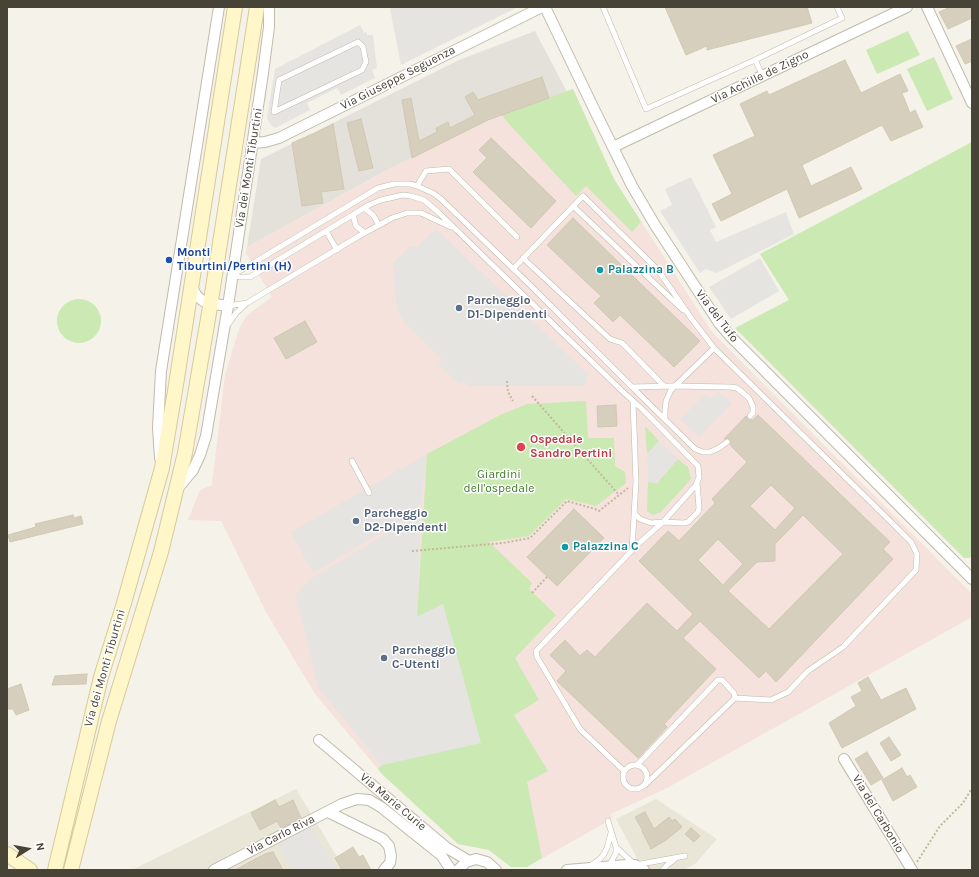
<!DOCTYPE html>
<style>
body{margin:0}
#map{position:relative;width:979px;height:877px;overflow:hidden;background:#f5f2e9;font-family:Karla,sans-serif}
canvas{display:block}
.frame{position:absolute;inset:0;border:8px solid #484337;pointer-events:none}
.north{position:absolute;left:8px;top:829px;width:40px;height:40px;-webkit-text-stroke:3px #fff;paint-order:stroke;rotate:79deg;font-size:11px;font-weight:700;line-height:16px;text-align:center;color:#484337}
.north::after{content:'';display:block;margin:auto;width:14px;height:18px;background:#484337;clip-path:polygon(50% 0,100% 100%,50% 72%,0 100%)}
</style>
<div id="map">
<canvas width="979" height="877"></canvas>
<div class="frame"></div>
<div class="north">N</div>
</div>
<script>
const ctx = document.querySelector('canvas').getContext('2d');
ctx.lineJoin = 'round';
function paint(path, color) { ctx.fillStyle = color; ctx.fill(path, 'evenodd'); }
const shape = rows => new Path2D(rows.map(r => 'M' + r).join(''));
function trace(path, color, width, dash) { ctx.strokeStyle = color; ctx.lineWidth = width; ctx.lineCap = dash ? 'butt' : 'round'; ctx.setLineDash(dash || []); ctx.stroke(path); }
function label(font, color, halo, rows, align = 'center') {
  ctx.font = font + ' Karla,sans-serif'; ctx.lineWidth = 3; ctx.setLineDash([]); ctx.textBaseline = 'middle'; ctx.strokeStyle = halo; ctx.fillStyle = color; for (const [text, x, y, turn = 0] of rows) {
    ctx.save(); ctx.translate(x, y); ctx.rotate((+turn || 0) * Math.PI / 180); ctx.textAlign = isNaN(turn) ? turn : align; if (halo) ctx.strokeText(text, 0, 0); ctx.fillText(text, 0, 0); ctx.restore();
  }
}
const residential = shape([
 [296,789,345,870,132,870],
 [656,799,717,839,696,863,684,870,616,870,637,858,616,819]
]);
const industrial = shape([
 [535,31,567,92,488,120,389,169,247,247,261,159,459,60]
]);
const medical = shape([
 [573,89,614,179,712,332,972,594,972,617,667,788,611,814,612,819,527,867,511,867,489,850,458,844,383,775,315,694,266,612,221,521,188,520,200,490,212,485,225,375,239,329,245,318,250,313,272,297,246,253,247,247,389,169,488,120]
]);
const green = shape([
 [908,31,920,55,877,74,866,50],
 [934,57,953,99,927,111,907,69],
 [573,89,614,179,641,222,632,232,586,186,576,196,509,124,502,115],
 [972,142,972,556,969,558,964,558,735,328,789,300,760,254],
 '57 321a22 22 0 1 1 44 0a22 22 0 1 1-44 0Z',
 [586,401,588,438,614,438,615,466,625,472,626,483,596,506,566,499,529,536,489,542,532,583,529,589,556,615,515,658,539,700,514,715,548,771,527,782,542,858,527,867,511,867,489,850,458,844,383,775,378,769,382,765,443,604,417,618,427,454,500,415,527,404],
 [645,426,659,441,647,454],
 [678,459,688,467,691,479,661,512,653,515,647,511,648,482,657,483]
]);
const parking = shape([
 [393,7,518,7,401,65,390,9],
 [360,25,364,33,367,32,367,35,373,35,377,68,372,70,375,78,341,95,337,88,307,103,310,110,275,128,271,125,267,118,275,69],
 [691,177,716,227,710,230,716,242,786,212,794,234,717,273,706,269,700,273,660,211,672,205,665,189],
 [436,229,589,375,585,386,470,386,463,381,459,385,438,364,442,359,404,322,399,313,396,304,393,263,410,247,416,247],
 [760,258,779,291,731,319,709,287],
 [718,392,732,403,699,437,680,419,705,394,711,399],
 [659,441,678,459,657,483,648,482,647,454],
 [427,454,420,510,313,573,291,532],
 [421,513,417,617,443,604,481,743,382,765,318,688,304,627,295,596,310,579],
 [310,824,335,868,332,870,292,870,277,841]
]);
const building = shape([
 [665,7,807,7,812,23,707,50,707,46,686,55,665,7],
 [950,7,972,7,972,18,948,29,939,12,950,7],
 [972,39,972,61,965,64,956,46,972,39],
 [845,60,861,93,900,74,908,91,902,93,910,113,915,110,923,127,891,141,882,125,802,165,811,186,851,167,862,189,799,218,787,189,721,221,712,204,732,194,713,155,755,136,740,104,767,91,769,95,845,60],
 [542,77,549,98,488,120,412,158,402,100,411,98,419,141,437,132,436,128,448,122,450,128,475,115,465,97,473,92,478,100,542,77],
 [361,119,373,168,359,171,347,123,361,119],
 [333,124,344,189,321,192,323,203,302,206,292,143,317,132,333,124],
 [491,138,556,201,531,228,473,172,487,158,479,150,491,138],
 [573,218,700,341,674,367,620,315,613,322,594,303,601,296,547,245,573,218],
 [305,321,317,342,286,359,274,338,305,321],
 [616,405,617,426,598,427,597,406,616,405],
 [758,415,890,542,883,549,893,559,776,682,766,671,759,678,700,621,683,638,716,669,664,724,667,727,638,758,557,681,566,671,550,655,565,640,580,656,587,650,595,657,647,603,677,631,693,614,639,561,668,531,679,541,715,503,712,499,747,462,730,445,731,442,730,439,724,439,746,416,747,419,751,420,753,420,758,415],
 [771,485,795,508,775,530,750,506,771,485],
 [803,515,843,554,769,629,728,591,757,562,775,561,775,544,803,515],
 [718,539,743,564,723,585,698,560,718,539],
 [574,509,604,538,557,586,527,557,574,509],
 [73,515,74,518,81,516,83,524,10,542,8,535,36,527,35,524,73,515],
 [87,674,86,684,52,685,55,676,87,674],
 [868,677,881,700,906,688,916,709,842,748,829,723,856,706,851,697,862,691,858,683,868,677],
 [21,684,29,710,16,715,13,709,7,709,7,689,21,684],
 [889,737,901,755,891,761,880,743,889,737],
 [867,752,883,778,871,785,855,759,867,752],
 [902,768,907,777,910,775,917,787,893,801,882,780,902,768],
 [275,800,279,807,293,800,301,818,281,828,277,821,260,830,251,813,275,800],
 [645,812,654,829,669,817,672,821,675,819,682,827,666,840,651,849,642,831,643,831,635,817,645,812],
 [691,828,700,836,694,842,685,834,691,828],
 [353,847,359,857,363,855,371,870,342,870,335,858,353,847],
 [273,852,283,870,235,870,265,854,273,852]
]);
const path = shape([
 [507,381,508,392,513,401],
 [532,396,619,495],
 [412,551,503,543,530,538,567,501,595,509,599,511,628,488],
 [532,593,547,577],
 [917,862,940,826,963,803,972,788]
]);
const lane = shape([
 [603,7,646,109,755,60,763,76],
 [358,42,363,47,366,62,362,70,274,112,279,80,358,42],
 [755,60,842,18,837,7],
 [417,186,426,171,449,169,517,237],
 [573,206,683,310],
 [364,208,373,215,379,225],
 [353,215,356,226,365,233],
 [326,231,337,250],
 [523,258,610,339,622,343,664,386],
 [513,269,583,196,658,270,691,318,714,348,890,521,911,542,917,554,916,570,843,647,808,671,788,692,771,700,735,698,645,785],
 [233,272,237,272,245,268,378,188,394,184,410,184,417,186,433,193,441,199,530,285,632,387],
 [233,273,239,277,250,277,369,205,381,200,403,195,411,196,424,200,439,213,621,390,643,410,698,466,699,477,696,485,663,522,638,544,536,651,537,657,580,729,624,771],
 [228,306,247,303],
 [227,326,236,313,247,303,359,236,392,218,407,213,421,213,451,227],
 [665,419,665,411,666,401,671,390,714,348],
 [727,442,719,448,710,452,703,452,695,449,632,387,674,386,730,387,737,388,749,398,753,407,753,413,750,416],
 [352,461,369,493],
 [635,514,640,519,651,523,663,522,684,523,688,522,698,512,699,508,697,482],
 [632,550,636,482,633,401],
 '623 777a12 12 0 1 1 24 0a12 12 0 1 1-24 0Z',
 [637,765,718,680,722,680,734,693,735,698],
 [608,821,616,847,616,853,609,866],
 [616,847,635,865,685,856],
 [590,866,600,859,604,854,607,848,611,833],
 [663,870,667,865,674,860]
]);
const street = shape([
 [545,7,593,107,632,186,655,225,719,323,731,337,972,579],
 [927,7,972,103],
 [253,143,265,142,279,138,542,7],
 [613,147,907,7],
 [191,286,197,296,203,301,208,303,228,306],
 [160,458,158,428,161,371,219,7],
 [178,488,193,470,200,455,206,436,228,306,263,73,269,27,269,7],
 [319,740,447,848,469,861],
 [844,759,912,870],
 [328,812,383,839,389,846,391,856,390,863,384,870],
 [214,870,342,804,357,799,369,800,381,807,441,855,451,870],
 [458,870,466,862,476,859,487,862,496,870],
 [567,870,627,865,635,865,644,870]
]);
const secondary = shape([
 [7,854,30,870],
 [55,870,101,677,124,603,162,468,175,391,235,7],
 [71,870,109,721,161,552,185,453,209,313,257,7]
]);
const markers = [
 [169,260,4,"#1a4fb4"],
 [600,270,4,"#0f9aa8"],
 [459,308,4,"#5c6f8a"],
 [521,447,5,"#e0444e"],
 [356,521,4,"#5c6f8a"],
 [565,547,4,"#0f9aa8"],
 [384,658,4,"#5c6f8a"]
];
const streetNames = [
 ["Via Achille de Zigno",760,77,-26],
 ["Via Giuseppe Seguenza",398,78,-27],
 ["Via dei Monti Tiburtini",249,168,-81],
 ["Via del Tufo",717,316,53],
 ["Via dei Monti Tiburtini",105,668,-74],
 ["Via Marie Curie",393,802,40],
 ["Via del Carbonio",878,814,59],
 ["Via Carlo Riva",281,835,-27]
];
const transitNames = [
 ["Monti",177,253],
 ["Tiburtini/Pertini (H)",177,267]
];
const cultureNames = [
 ["Palazzina B",608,270],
 ["Palazzina C",573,547]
];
const serviceNames = [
 ["Parcheggio",467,301],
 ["D1-Dipendenti",467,315],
 ["Parcheggio",364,514],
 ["D2-Dipendenti",364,528],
 ["Parcheggio",392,651],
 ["C-Utenti",392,665]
];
const healthNames = [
 ["Ospedale",530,440],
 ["Sandro Pertini",530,454]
];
const parkNames = [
 ["Giardini",499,475],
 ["dell'ospedale",499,489]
];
paint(residential, '#e9e5d7');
paint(industrial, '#e4e1da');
paint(medical, '#f5e2dd');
paint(green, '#cbe9b2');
paint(parking, '#e6e4e1');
paint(building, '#d6cfbe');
trace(building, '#d1c8b1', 1);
trace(lane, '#c0bbab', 6);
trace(street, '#c0bbab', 12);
trace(secondary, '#d5ca99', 16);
trace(path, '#c2b99c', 2, [2, 2]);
trace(lane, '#fff', 5);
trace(street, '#fff', 10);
trace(secondary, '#fff7c9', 14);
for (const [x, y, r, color] of markers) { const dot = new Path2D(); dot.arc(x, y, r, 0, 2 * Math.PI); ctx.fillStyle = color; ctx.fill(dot); trace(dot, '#fff', 1.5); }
label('12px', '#484337', '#fff', streetNames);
label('bold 12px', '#164399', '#fff', transitNames, 'left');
label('bold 12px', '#0d838f', '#fff', cultureNames, 'left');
label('bold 12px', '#4e5e75', '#fff', serviceNames, 'left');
label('bold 12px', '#be3a42', '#fff', healthNames, 'left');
label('12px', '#407b29', '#fff', parkNames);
</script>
